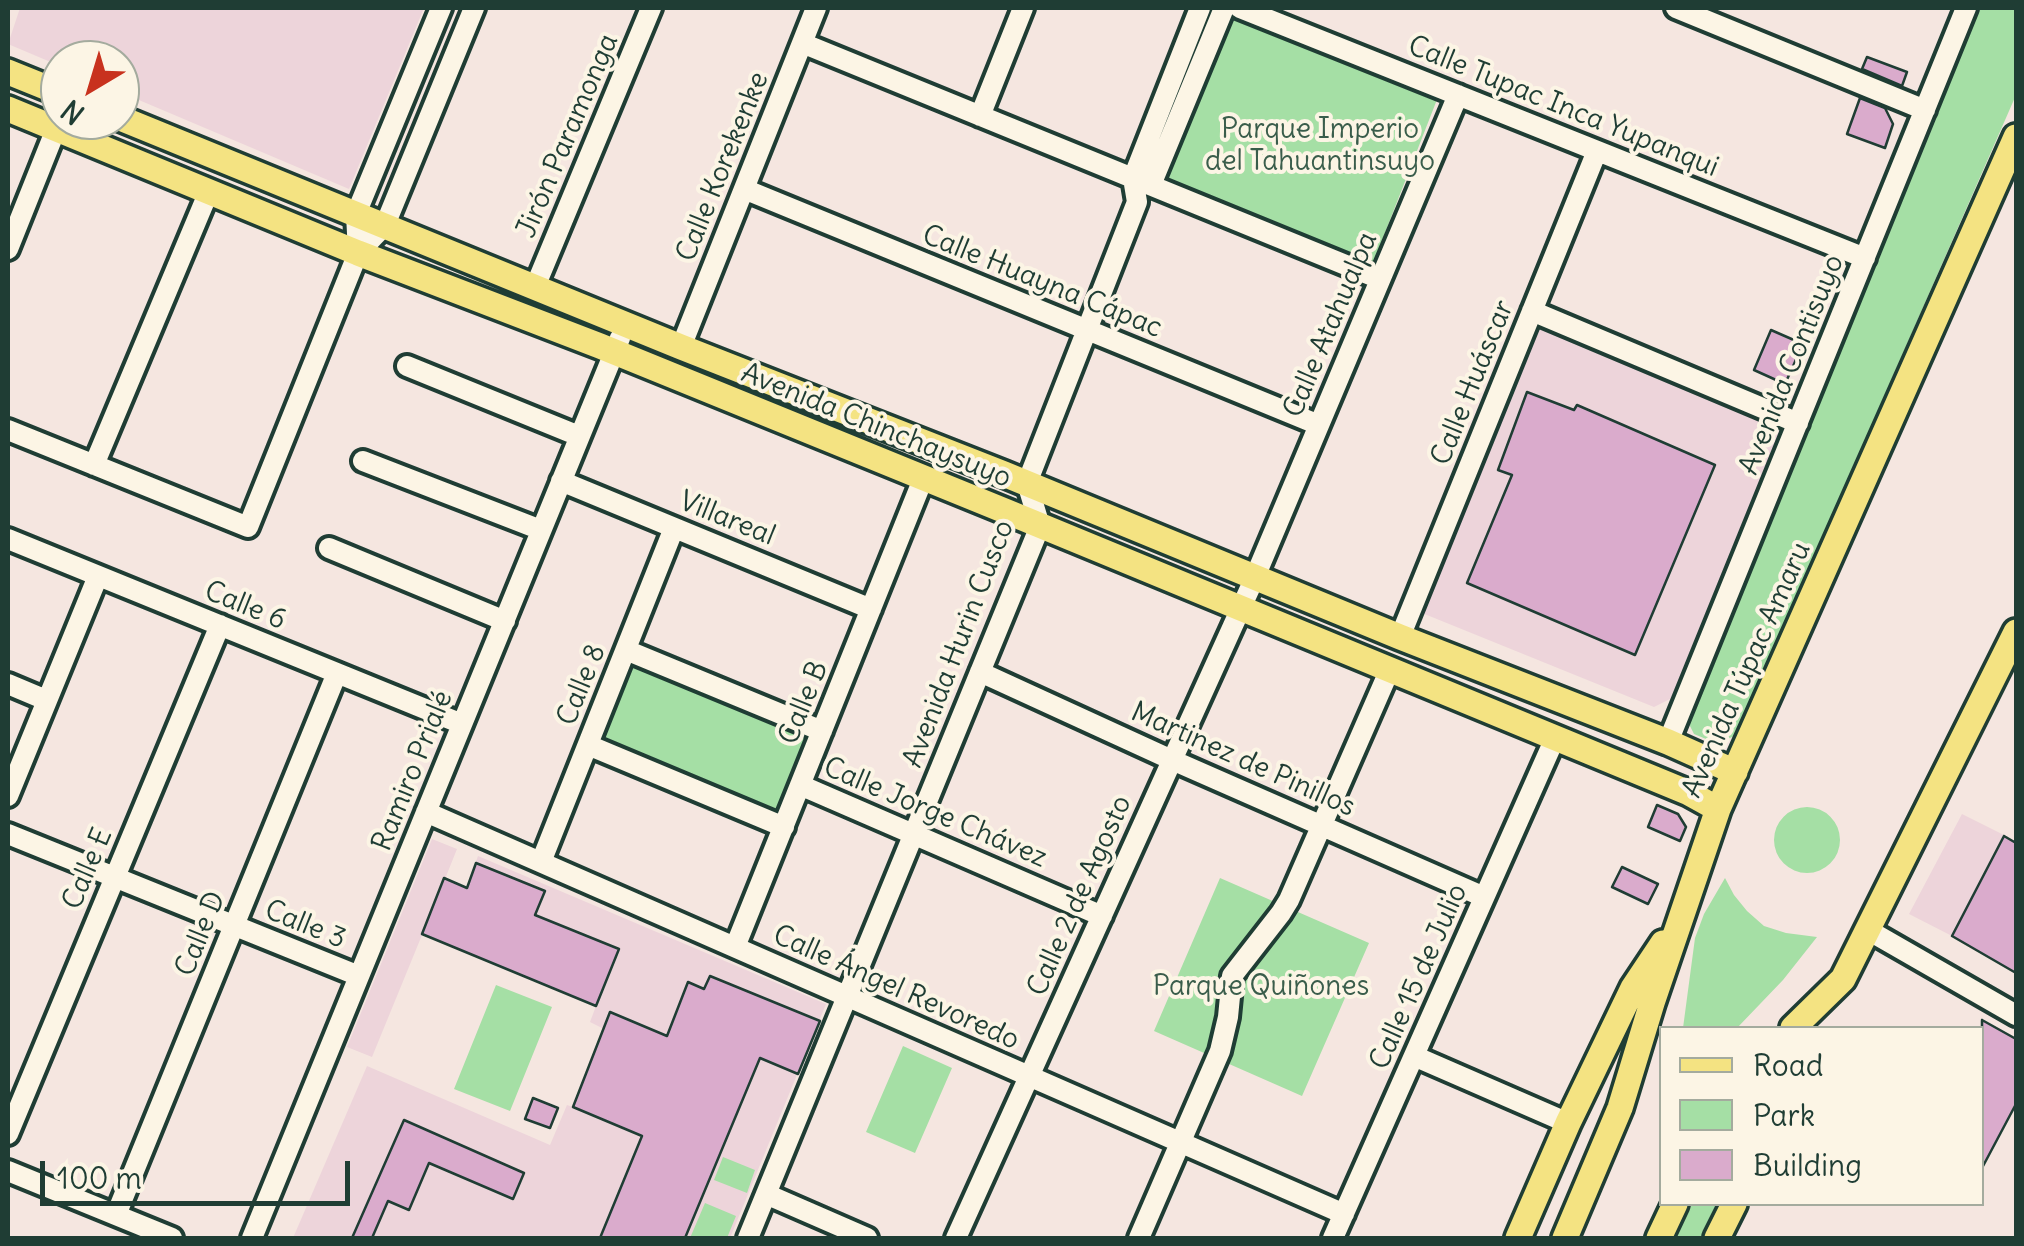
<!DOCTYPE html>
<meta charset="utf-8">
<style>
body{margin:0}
#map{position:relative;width:2024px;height:1246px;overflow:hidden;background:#f5e6e0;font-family:Delius,sans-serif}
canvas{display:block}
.frame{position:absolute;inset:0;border:10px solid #1f3d34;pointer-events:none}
.legend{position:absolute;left:1659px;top:1026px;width:325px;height:180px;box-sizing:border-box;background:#fcf5e5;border:2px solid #a4ab9e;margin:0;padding:12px 18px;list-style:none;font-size:30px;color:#1f3d34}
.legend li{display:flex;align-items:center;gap:20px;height:50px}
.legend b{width:50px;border:2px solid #a4ab9e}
.north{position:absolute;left:40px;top:40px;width:100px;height:100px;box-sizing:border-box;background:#fcf5e5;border:2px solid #a4ab9e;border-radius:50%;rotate:218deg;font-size:28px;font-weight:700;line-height:40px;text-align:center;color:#1f3d34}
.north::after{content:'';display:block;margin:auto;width:35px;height:45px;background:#c8321e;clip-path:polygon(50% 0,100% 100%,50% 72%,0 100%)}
.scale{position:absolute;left:40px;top:1161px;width:310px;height:45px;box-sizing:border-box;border:5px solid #1f3d34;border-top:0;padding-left:12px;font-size:30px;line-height:35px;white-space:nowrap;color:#1f3d34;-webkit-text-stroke:8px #fcf5e5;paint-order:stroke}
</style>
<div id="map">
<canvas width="2024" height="1246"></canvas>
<div class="frame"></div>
<ul class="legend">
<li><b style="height:12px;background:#f4e382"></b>Road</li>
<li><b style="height:28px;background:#a5dfa5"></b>Park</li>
<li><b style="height:28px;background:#daabcc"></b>Building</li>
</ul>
<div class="north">N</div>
<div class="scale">100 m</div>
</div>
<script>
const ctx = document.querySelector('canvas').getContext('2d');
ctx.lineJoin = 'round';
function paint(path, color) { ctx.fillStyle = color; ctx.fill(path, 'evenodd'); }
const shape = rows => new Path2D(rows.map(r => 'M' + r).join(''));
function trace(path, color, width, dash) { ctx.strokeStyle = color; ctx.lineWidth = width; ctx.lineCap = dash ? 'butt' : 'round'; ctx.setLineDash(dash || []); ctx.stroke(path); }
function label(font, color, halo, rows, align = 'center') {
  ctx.font = font + ' Delius,sans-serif'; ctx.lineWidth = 8; ctx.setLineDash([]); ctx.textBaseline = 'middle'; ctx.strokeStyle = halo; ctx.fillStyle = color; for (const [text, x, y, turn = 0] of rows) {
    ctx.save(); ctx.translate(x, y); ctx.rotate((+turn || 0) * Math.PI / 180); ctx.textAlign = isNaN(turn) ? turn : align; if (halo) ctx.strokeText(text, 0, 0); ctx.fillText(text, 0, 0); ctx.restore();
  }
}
const built = shape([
 [20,8,424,8,349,189,120,92,120,60,60,60,60,66,8,44],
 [1537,323,1789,427,1676,696,1654,707,1422,613],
 [1962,814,2004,835,1952,936,1909,914],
 [432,839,457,849,445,879,467,887,478,856,826,1004,730,1238,293,1238,367,1066,550,1145,567,1105,573,1107,604,1029,590,1022,596,1006,422,935,372,1057,347,1047]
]);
const green = shape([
 [1976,8,2016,8,2016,95,1736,735,1718,744,1694,734,1687,720],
 [1229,11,1438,97,1372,266,1162,177],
 [631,661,807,734,775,814,599,742],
 '1774 840a33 33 0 1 1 66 0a33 33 0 1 1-66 0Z',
 [1220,878,1369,943,1302,1096,1154,1031],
 [1725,878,1734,895,1747,911,1764,926,1786,933,1817,937,1783,980,1737,1028,1683,1028,1695,938,1704,914],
 [496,985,552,1007,510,1111,454,1089],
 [903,1046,952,1068,915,1153,866,1132],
 [723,1157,755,1170,747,1193,714,1180],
 [705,1203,736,1216,727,1238,690,1238],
 [1692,1204,1722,1204,1705,1238,1676,1238]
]);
const building = shape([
 [1867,57,1907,72,1902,86,1862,69,1867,57],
 [1860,98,1885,108,1893,124,1885,148,1847,134,1860,98],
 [1771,330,1803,344,1785,384,1754,370,1771,330],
 [1527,392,1574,410,1577,405,1715,465,1635,655,1467,583,1512,475,1498,470,1527,392],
 [1657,805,1678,814,1686,827,1680,841,1648,827,1657,805],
 [2004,836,2016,843,2016,973,1952,936,2004,836],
 [476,863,545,891,535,915,619,949,596,1006,422,934,444,878,467,888,476,863],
 [1622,867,1658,884,1648,904,1612,887,1622,867],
 [710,976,820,1021,798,1074,760,1058,685,1238,600,1238,642,1136,573,1107,610,1012,667,1036,688,982,704,989,710,976],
 [1982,1020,2016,1039,2016,1104,1982,1168,1982,1020],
 [533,1098,558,1108,550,1128,525,1119,533,1098],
 [404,1120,524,1173,513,1199,429,1163,409,1210,388,1201,372,1238,352,1238,404,1120]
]);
const minor = shape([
 [1240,8,1865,258],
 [1676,8,1925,110],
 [802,43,1380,279],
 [980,116,1023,8],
 [1151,185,1224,8],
 [744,189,1319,425],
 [8,249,56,129],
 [358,253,385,225,474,8],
 [535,287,651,8],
 [1532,311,1798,423],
 [681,347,816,8],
 [407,366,579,436],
 [8,430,248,527,358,253,356,214,441,8],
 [363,461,541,530],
 [94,465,209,191],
 [561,481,871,609],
 [8,539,462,724],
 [329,548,505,621],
 [1400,637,1597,151],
 [626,650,822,731],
 [980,672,1172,760,1484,897],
 [8,684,46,700],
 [1668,742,1966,8],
 [588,745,784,827],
 [800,785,1102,916],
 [8,796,98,576],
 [426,812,1344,1214],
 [8,834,359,976],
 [541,862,674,528],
 [1868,930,2016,1015],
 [735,947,923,479],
 [1414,1056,1568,1123],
 [8,1134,220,625],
 [8,1171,172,1238],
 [766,1194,867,1238],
 [116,1215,337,673],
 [252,1238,620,338],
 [748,1238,1040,526,1027,483,1137,202,1133,178,1200,8],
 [956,1238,1255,577,1458,95],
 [1139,1238,1220,1051,1228,1017,1232,976,1281,913,1289,900,1390,669],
 [1333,1238,1555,738]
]);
const major = shape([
 [8,72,60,93],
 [8,109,358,253,600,346,1010,513,1689,793,1718,809],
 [120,118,681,347,1004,474,1400,637,1668,742,1735,772],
 [1793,1028,1843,979,2016,632],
 [1518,1238,1568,1123,1633,988,1663,943],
 [1565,1238,1620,1108,1652,1003,1718,809,2016,137],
 [1659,1238,1675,1204],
 [1717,1238,1734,1204]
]);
const streetNames = [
 ["Calle Tupac Inca Yupanqui",1563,107,22],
 ["Jirón Paramonga",568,136,-67],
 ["Calle Korekenke",723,167,-68],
 ["Calle Huayna Cápac",1042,282,22],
 ["Calle Atahualpa",1331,325,-67],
 ["Avenida Contisuyo",1792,365,-68],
 ["Calle Huáscar",1473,383,-68],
 ["Avenida Chinchaysuyo",876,426,22],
 ["Villareal",727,519,22],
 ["Calle 6",245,606,22],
 ["Avenida Hurin Cusco",959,644,-69],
 ["Avenida Túpac Amaru",1747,670,-66],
 ["Calle 8",582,685,-68],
 ["Calle B",804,703,-68],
 ["Martinez de Pinillos",1243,760,24],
 ["Ramiro Prialé",413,771,-68],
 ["Calle Jorge Chávez",935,813,23],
 ["Calle E",88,869,-67],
 ["Calle 2 de Agosto",1080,896,-66],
 ["Calle 3",305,925,22],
 ["Calle D",201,934,-68],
 ["Calle 15 de Julio",1419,977,-66],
 ["Calle Ángel Revoredo",896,988,24]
];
const parkNames = [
 ["Parque Imperio",1320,130],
 ["del Tahuantinsuyo",1320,162],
 ["Parque Quiñones",1261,987]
];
paint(built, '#edd4da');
paint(green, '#a5dfa5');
paint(building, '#daabcc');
trace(building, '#1f3d34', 2.5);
trace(minor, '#1f3d34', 28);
trace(major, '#1f3d34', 32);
trace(minor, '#fcf5e5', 20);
trace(major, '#f4e382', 25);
label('28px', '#1f3d34', '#fcf5e5', streetNames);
label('28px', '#3a5d4b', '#fcf5e5', parkNames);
</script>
